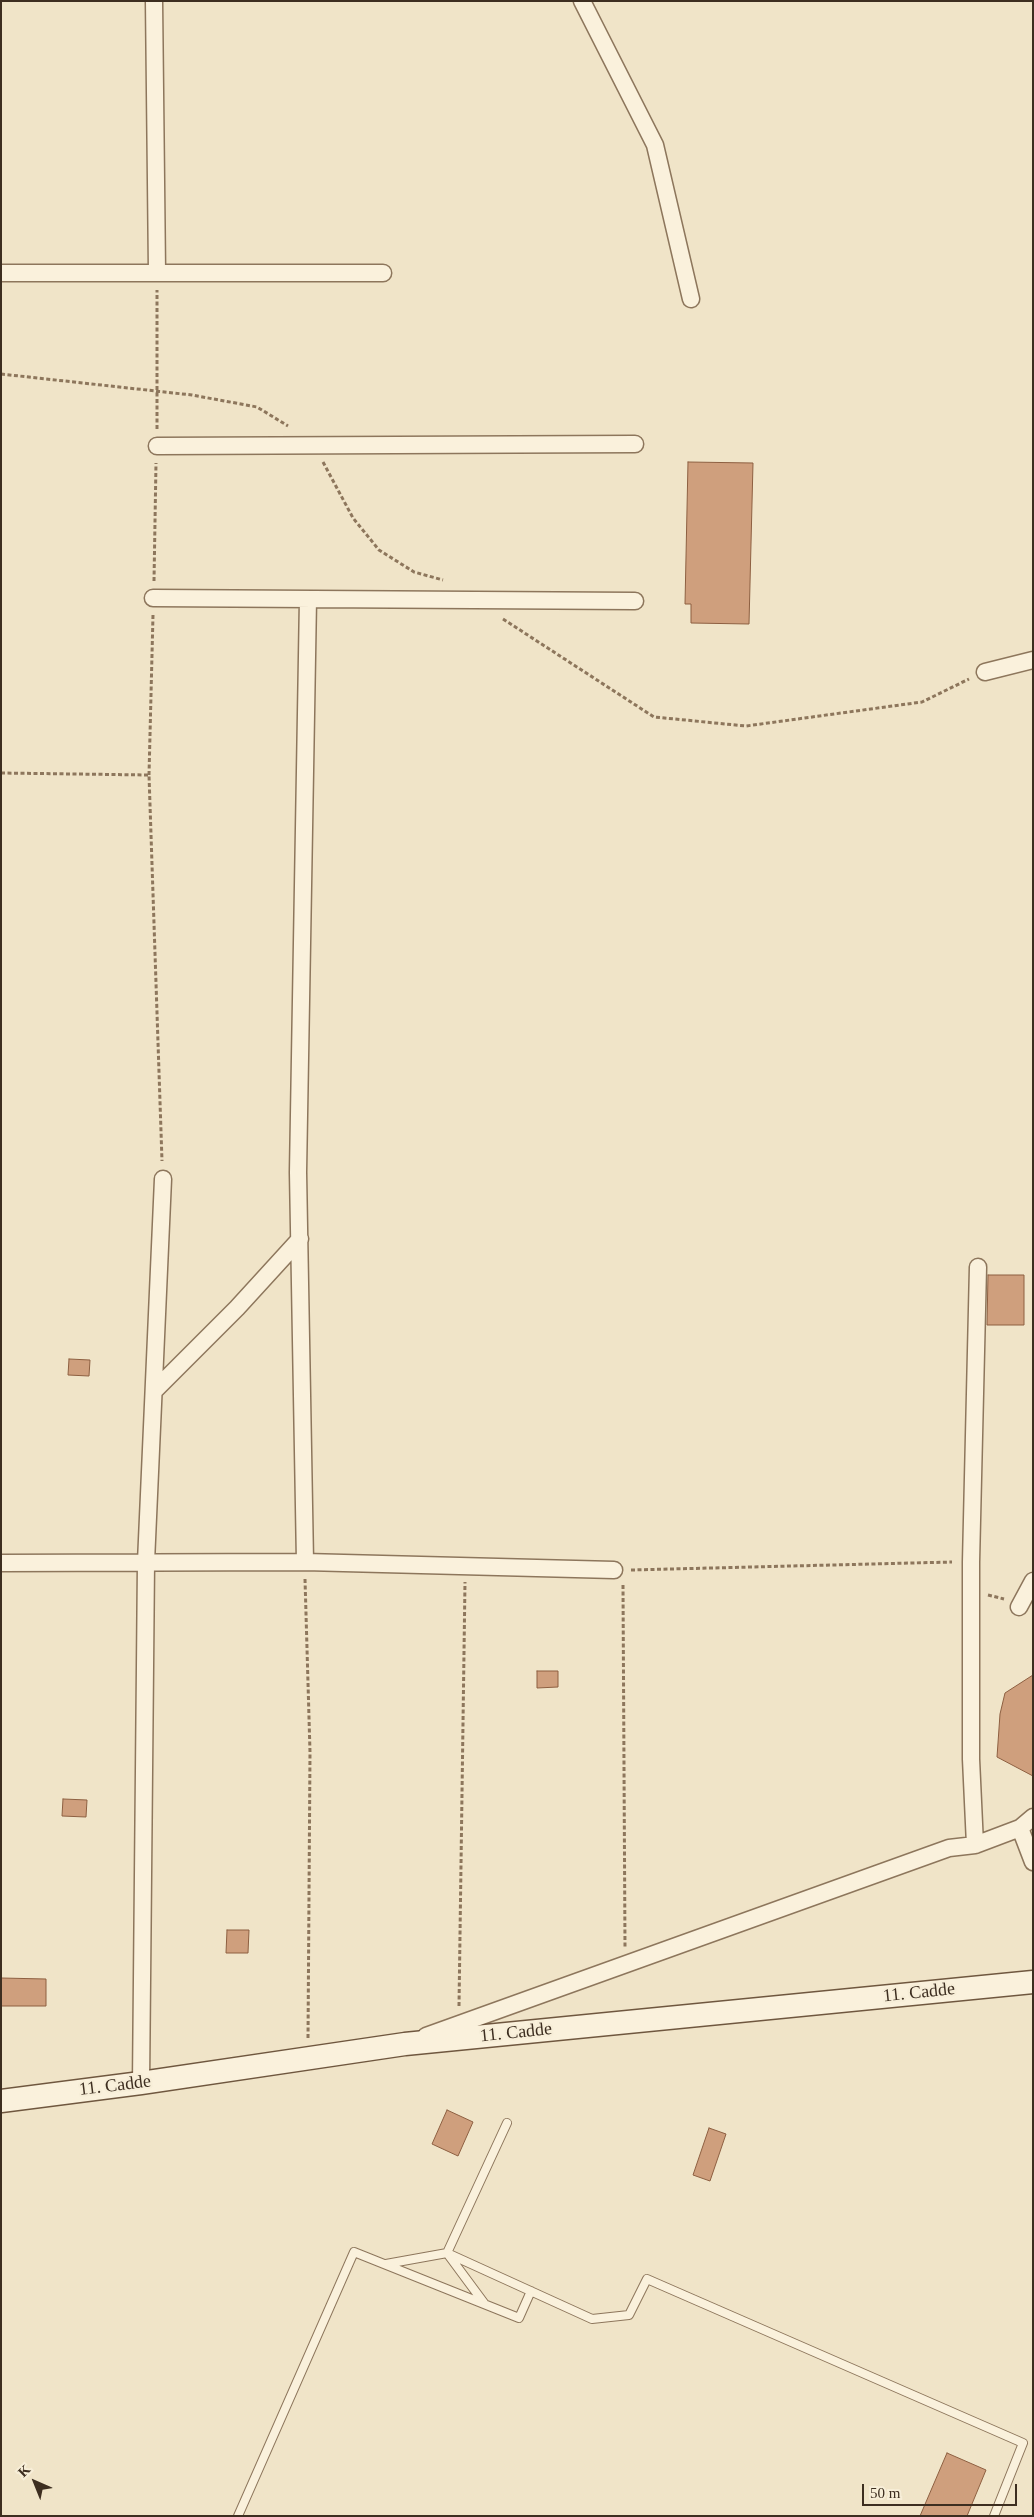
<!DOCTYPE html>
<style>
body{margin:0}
#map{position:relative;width:1034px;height:2517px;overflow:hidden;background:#f0e4c8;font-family:Georgia,serif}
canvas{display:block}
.frame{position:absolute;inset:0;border:2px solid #3d2e20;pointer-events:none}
.north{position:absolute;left:10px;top:2457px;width:50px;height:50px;-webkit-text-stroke:4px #f7eed8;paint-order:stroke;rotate:316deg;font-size:14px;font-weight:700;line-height:20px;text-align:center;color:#3d2e20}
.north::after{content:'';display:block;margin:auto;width:18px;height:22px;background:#3d2e20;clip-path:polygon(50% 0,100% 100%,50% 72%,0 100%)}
.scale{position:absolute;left:862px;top:2484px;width:155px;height:22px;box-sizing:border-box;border:2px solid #3d2e20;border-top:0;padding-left:6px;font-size:15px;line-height:18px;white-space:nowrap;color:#3d2e20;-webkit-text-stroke:4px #f7eed8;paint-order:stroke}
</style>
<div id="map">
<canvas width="1034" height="2517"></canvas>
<div class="frame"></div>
<div class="north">K</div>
<div class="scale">50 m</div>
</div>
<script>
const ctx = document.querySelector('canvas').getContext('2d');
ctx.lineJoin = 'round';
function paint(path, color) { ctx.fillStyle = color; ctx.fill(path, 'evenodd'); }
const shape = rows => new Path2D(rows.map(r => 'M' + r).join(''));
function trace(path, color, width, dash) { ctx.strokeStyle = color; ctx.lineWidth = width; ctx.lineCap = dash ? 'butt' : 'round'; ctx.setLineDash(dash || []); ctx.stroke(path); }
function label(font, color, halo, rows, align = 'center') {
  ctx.font = font + ' Georgia,serif'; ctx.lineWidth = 4.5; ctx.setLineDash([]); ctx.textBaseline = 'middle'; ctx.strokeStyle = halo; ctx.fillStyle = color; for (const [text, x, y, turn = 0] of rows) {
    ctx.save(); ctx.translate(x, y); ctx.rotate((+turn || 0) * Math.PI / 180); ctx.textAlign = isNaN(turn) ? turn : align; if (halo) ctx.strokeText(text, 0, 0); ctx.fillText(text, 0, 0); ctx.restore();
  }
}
const building = shape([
 [688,462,753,463,749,624,691,623,691,604,685,604,688,462],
 [988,1275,1024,1275,1024,1325,987,1325,988,1275],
 [69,1359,90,1360,89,1376,68,1375,69,1359],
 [537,1671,558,1671,558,1687,537,1688,537,1671],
 [1033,1675,1033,1776,997,1757,1000,1714,1005,1693,1033,1675],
 [63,1799,87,1800,86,1817,62,1816,63,1799],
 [227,1930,249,1930,248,1953,226,1953,227,1930],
 [1,1978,46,1979,46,2006,1,2006,1,1978],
 [447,2110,473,2122,458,2156,432,2144,447,2110],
 [709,2128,726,2134,710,2181,693,2175,709,2128],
 [947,2453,986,2470,967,2516,920,2516,947,2453]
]);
const path = shape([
 [1,374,192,395,257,407,288,426],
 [157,429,157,290],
 [323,462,353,518,379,550,414,572,443,580],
 [154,581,156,463],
 [503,619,654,717,746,726,922,702,969,679],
 [1,773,149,775,162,1161],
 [149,775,153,615],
 [631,1570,952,1562],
 [305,1579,310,1752,308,2038],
 [623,1585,625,1947],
 [988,1595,1004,1599],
 [459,2006,465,1582]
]);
const lane = shape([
 [507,2123,447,2253,592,2319,629,2315,647,2279,1023,2443,994,2516],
 [386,2264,447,2253,484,2303],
 [238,2516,354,2252,519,2318,531,2291]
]);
const street = shape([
 [154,1,157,272],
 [582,1,655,145,691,299],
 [1,273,383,273],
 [157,446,635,444],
 [153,598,635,601],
 [985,672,1033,660],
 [154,1391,237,1308,300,1239],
 [305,1562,298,1172,308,599],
 [1,1563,305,1562,614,1570],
 [1019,1607,1033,1581],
 [1020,1828,1033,1862],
 [975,1845,971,1759,971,1562,978,1267],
 [426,2036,949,1848,975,1845,1020,1828,1033,1817],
 [141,2083,146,1562,163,1179]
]);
const secondary = shape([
 [1,2101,141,2083,405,2044,1033,1982]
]);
const streetNames = [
 ["11. Cadde",919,1993,-6],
 ["11. Cadde",516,2033,-6],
 ["11. Cadde",115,2086,-7]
];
paint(building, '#cf9f7d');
trace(building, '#8d5f41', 1);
trace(lane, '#8d765c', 10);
trace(street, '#8d765c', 19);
trace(secondary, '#6f573f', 25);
trace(path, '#8d765c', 3, [4, 2.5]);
trace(lane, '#faf1dc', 8);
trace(street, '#faf1dc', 16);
trace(secondary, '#faf1dc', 22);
label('18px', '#3d2e20', '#f7eed8', streetNames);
</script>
